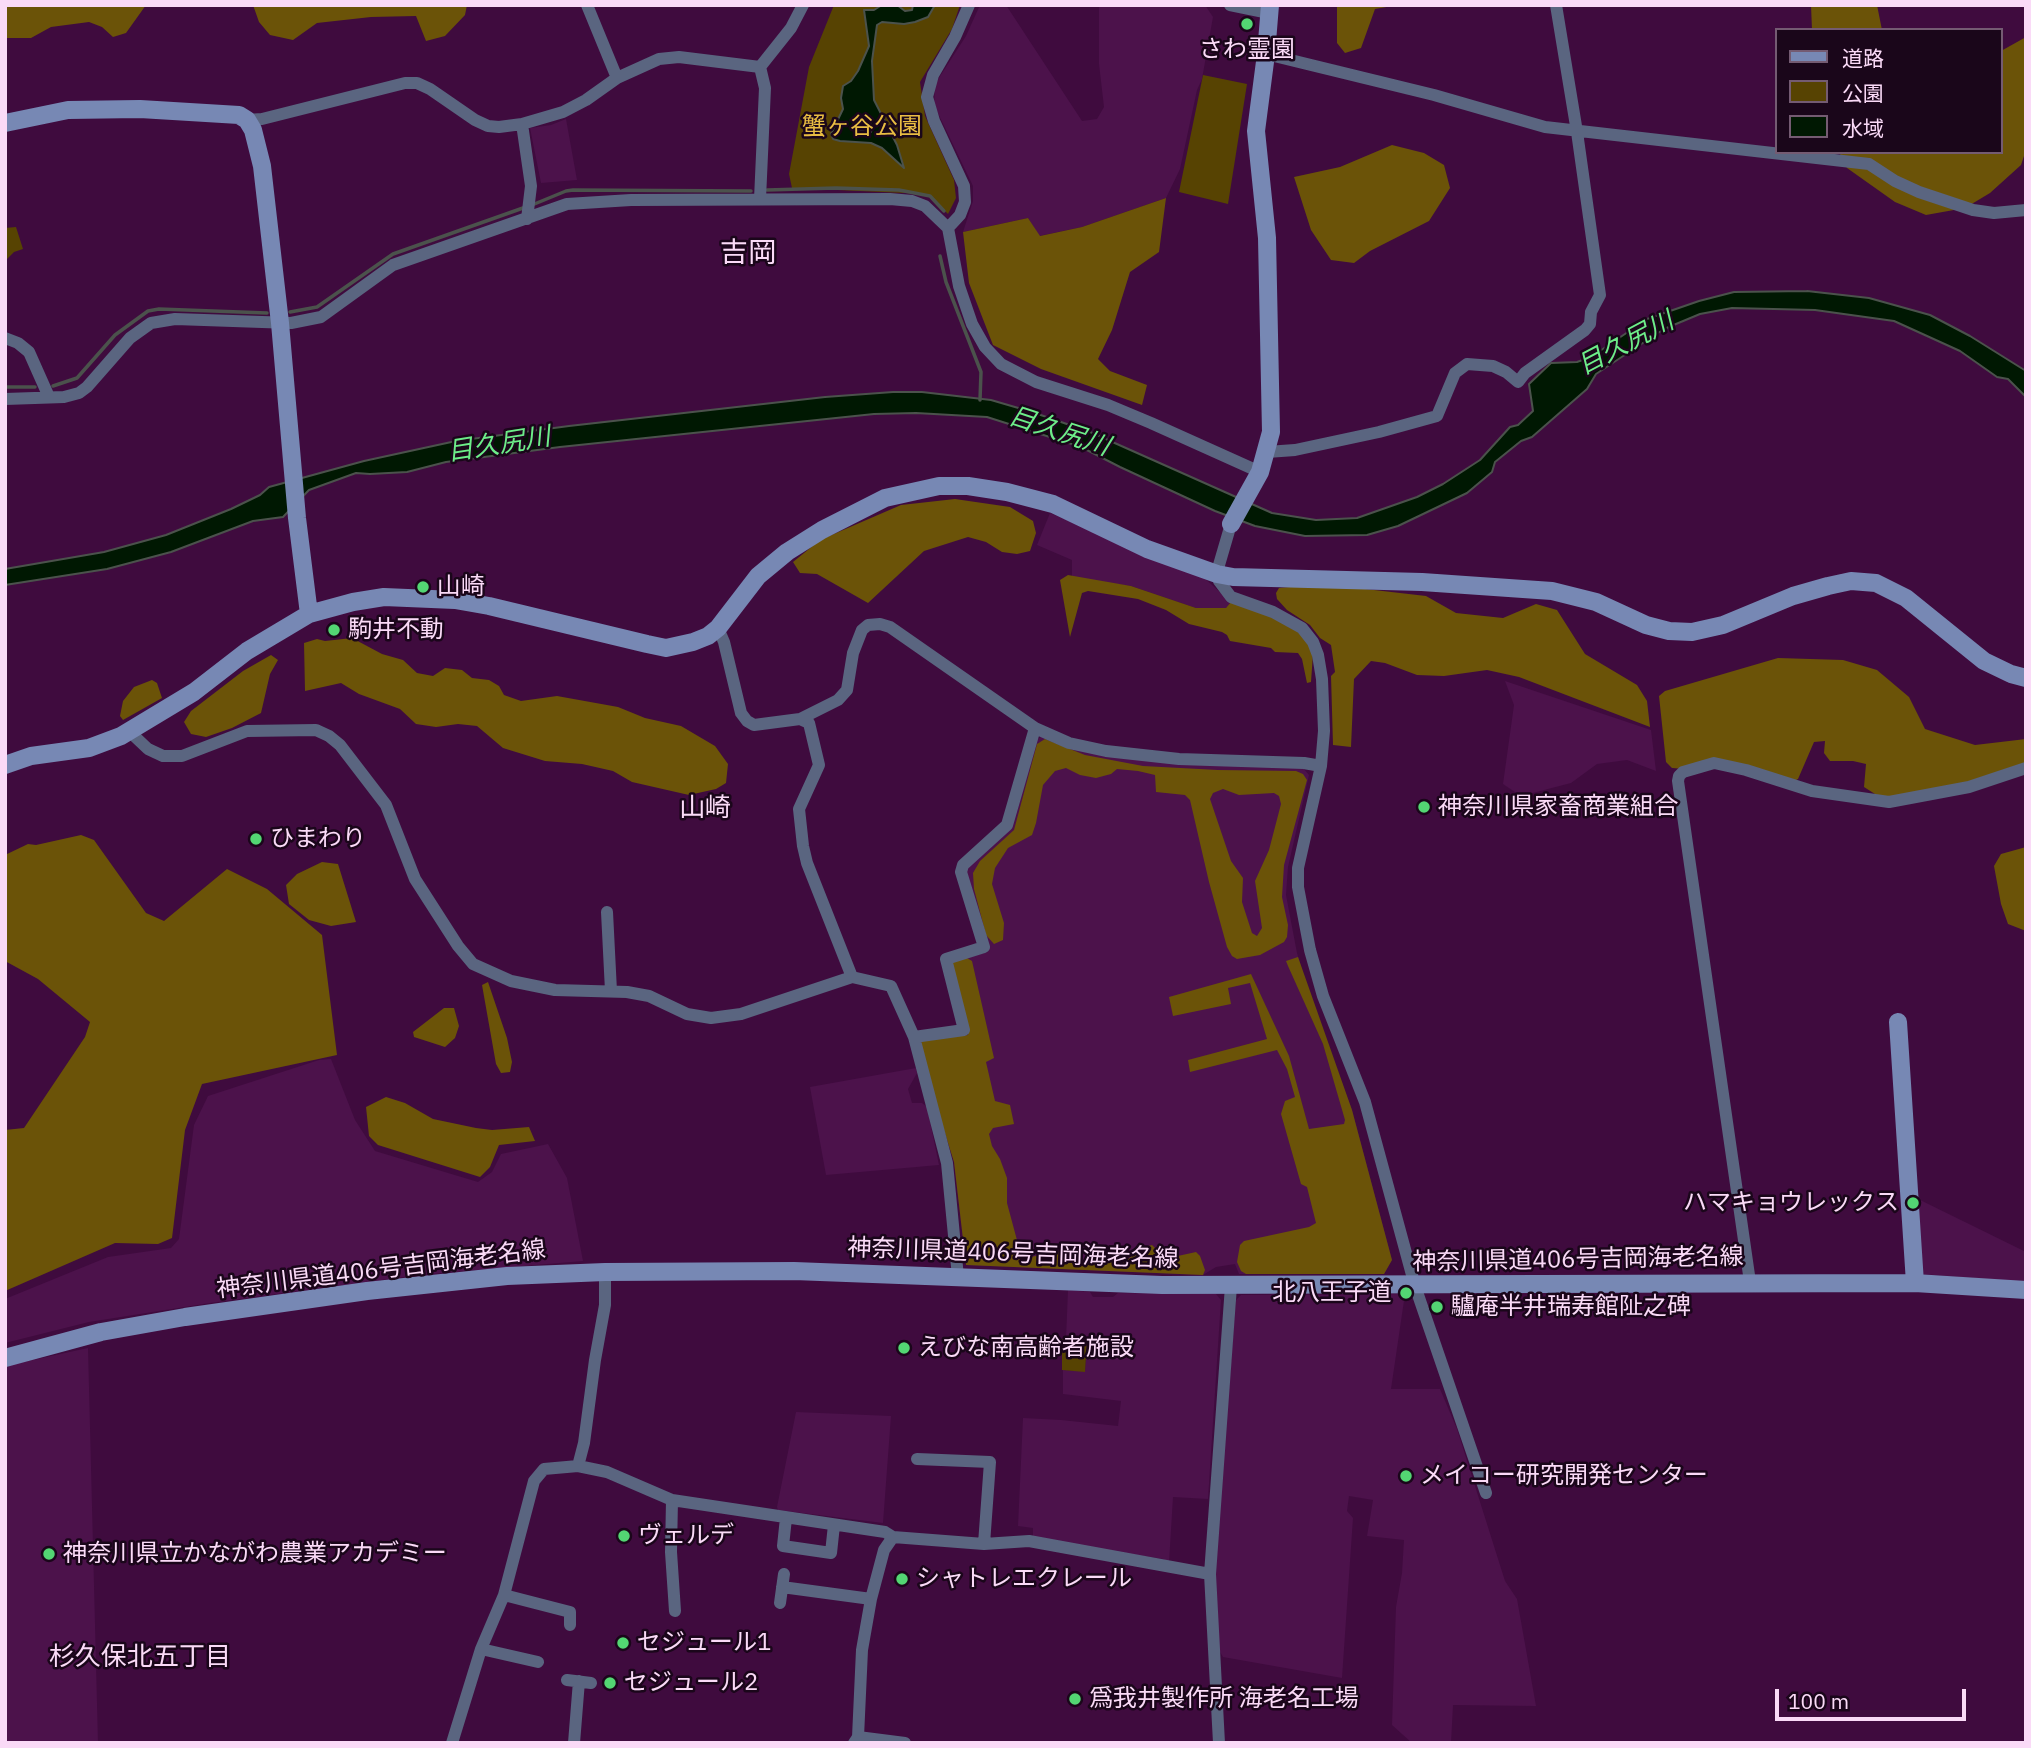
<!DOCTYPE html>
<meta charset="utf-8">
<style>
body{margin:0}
#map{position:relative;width:2031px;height:1748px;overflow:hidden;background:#3f0b3e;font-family:"IBM Plex Sans","Noto Sans JP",sans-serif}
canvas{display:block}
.frame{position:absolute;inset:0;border:7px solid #fadaf7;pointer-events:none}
.legend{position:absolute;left:1775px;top:28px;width:228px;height:126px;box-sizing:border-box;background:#1a061a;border:2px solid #745b72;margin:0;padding:9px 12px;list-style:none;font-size:21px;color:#fadaf7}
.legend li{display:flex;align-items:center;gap:14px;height:35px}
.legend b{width:35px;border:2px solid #745b72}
.scale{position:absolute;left:1775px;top:1689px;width:191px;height:32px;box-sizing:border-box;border:4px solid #fadaf7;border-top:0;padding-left:9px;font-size:21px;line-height:24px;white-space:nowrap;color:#fadaf7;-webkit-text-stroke:5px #1a061a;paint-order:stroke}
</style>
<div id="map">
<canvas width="2031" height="1748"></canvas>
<div class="frame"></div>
<ul class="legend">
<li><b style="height:9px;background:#7788b4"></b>道路</li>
<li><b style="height:19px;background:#574302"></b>公園</li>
<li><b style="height:19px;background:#001802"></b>水域</li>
</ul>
<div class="scale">100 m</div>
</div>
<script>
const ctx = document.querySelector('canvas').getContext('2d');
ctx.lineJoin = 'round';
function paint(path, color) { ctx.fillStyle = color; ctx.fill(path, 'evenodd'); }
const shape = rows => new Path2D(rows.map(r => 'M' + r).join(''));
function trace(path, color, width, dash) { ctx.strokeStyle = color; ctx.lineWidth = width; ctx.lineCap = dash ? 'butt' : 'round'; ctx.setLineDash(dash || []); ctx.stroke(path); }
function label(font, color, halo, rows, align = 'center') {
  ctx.font = font + ' "IBM Plex Sans","Noto Sans JP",sans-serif'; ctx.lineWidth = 5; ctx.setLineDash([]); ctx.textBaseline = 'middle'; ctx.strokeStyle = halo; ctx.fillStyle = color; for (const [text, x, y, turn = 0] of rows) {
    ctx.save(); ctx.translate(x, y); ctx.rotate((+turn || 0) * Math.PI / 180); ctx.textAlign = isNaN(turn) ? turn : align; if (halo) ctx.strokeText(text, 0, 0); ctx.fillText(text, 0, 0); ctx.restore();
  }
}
const built = shape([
 [980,5,1006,5,1082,121,1097,119,1104,107,1099,64,1099,5,1205,5,1213,17,1202,79,1197,90,1180,169,1166,198,1082,227,1039,236,1028,218,963,232,973,201,973,186,934,105,935,84,966,36],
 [566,119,577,180,541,183,530,128,551,125],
 [1050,513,1202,576,1231,602,1230,605,1226,608,1216,609,1196,608,1131,586,1072,578,1072,560,1037,545],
 [1505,681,1651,730,1656,771,1627,760,1597,764,1571,783,1521,796,1503,784,1514,705],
 [1043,735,1069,746,1303,768,1309,775,1288,867,1286,895,1297,953,1310,996,1352,1110,1392,1260,1384,1274,1239,1274,1235,1264,1216,1267,1203,1275,966,1265,954,1162,918,1047,923,1040,968,1035,951,965,954,961,988,952,966,872,968,864,1010,828,1034,742],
 [331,1059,355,1120,375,1151,478,1182,492,1172,501,1154,548,1144,567,1178,583,1261,418,1275,210,1303,89,1322,5,1343,5,1299,108,1257,171,1248,179,1239,194,1125,208,1096,319,1060],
 [916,1068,917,1073,908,1089,912,1103,922,1103,927,1107,939,1165,826,1175,810,1087],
 [1914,1197,2026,1252,2026,1282,1921,1274],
 [1068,1290,1090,1292,1093,1297,1113,1297,1118,1293,1216,1294,1221,1300,1208,1499,1173,1497,1169,1563,1163,1559,1033,1539,1033,1528,1018,1526,1023,1418,1061,1420,1118,1426,1121,1401,1063,1394,1063,1370,1085,1371,1087,1342,1066,1339],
 [1405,1294,1391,1389,1440,1389,1457,1429,1505,1581,1517,1599,1536,1706,1453,1705,1451,1743,1412,1743,1392,1725,1396,1607,1402,1573,1404,1540,1367,1536,1373,1500,1349,1496,1347,1511,1353,1518,1342,1678,1223,1657,1219,1650,1214,1573,1236,1300,1241,1295],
 [88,1348,98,1743,5,1743,5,1366],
 [796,1412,891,1416,883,1523,778,1510,777,1507]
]);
const green = shape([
 [834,5,960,5,952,29,920,82,925,116,954,180,956,198,948,214,928,194,792,188,789,174,809,67],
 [1203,75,1247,84,1228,204,1179,192],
 [16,227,23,249,14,252,5,261,5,228],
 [1062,1339,1087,1342,1085,1372,1062,1370]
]);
const forest = shape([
 [5,5,146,5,126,33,113,37,102,27,89,22,51,27,31,38,5,38],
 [253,5,467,5,465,15,445,36,426,41,416,16,371,17,317,23,293,40,270,35,259,22],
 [1337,5,1398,5,1375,9,1361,48,1345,53,1337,43],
 [1811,5,1877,5,1882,30,1812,30],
 [2026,37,2026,150,2021,165,1990,193,1965,208,1926,215,1895,202,1847,168,1839,152,2001,152,2001,51],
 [1392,145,1424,153,1444,165,1450,188,1429,221,1370,251,1354,263,1331,260,1311,230,1294,177,1340,167],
 [1166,198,1159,252,1130,272,1112,330,1098,359,1110,371,1147,385,1142,405,1041,369,993,345,969,283,963,232,1028,218,1040,236,1082,227],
 [955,499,1010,507,1033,521,1036,533,1030,551,1017,554,1002,552,986,542,968,537,924,551,868,603,817,574,800,573,793,562,820,540,901,505],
 [1068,575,1131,586,1196,608,1226,608,1231,602,1271,616,1296,630,1308,642,1313,654,1311,682,1307,683,1302,659,1298,653,1275,652,1271,648,1230,641,1227,635,1222,632,1189,624,1166,610,1138,599,1088,591,1082,593,1070,637,1060,580],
 [1322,584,1426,596,1456,613,1503,618,1536,604,1557,610,1585,654,1637,685,1647,701,1650,727,1519,677,1487,670,1444,676,1417,675,1385,663,1371,661,1354,679,1351,747,1333,745,1331,676,1335,672,1331,645,1320,638,1310,625,1287,610,1277,599,1276,593,1279,588],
 [352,638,382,654,403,660,417,673,433,676,445,668,462,670,472,678,489,680,499,686,504,695,521,701,557,696,618,707,645,718,681,726,715,746,728,764,726,783,716,789,689,795,632,782,613,771,582,764,545,761,503,748,477,726,458,724,436,727,416,724,400,709,359,694,341,683,305,691,304,643,317,639,325,641],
 [271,655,278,660,270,674,261,713,232,728,206,737,191,734,184,722,191,711,243,671],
 [1778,658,1843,660,1877,670,1909,697,1925,729,1975,745,2026,739,2026,764,1942,796,1886,801,1864,787,1866,764,1853,761,1830,761,1824,753,1825,741,1814,742,1798,779,1788,784,1716,764,1685,769,1672,768,1666,762,1659,696,1665,691],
 [152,680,157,683,162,698,123,720,120,716,123,701,134,687],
 [1045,739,1085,755,1143,766,1218,770,1296,771,1303,774,1307,780,1284,865,1282,897,1288,925,1287,937,1284,942,1260,955,1237,959,1232,956,1227,947,1209,882,1190,800,1185,795,1156,792,1155,775,1138,771,1117,769,1111,774,1096,778,1080,775,1066,768,1055,771,1043,785,1036,823,1032,835,1008,848,995,868,992,884,1004,923,1003,940,994,944,986,935,974,889,973,873,980,861,1014,830,1037,744],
 [1223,789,1239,795,1274,793,1279,796,1281,804,1269,850,1255,881,1262,928,1257,936,1252,933,1242,902,1243,878,1231,861,1210,799,1213,793],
 [81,835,94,840,146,913,164,921,227,869,267,889,322,935,337,1055,202,1084,185,1130,172,1238,158,1244,115,1243,5,1291,5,1130,24,1128,85,1037,90,1022,38,979,5,961,5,855,28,844,36,845],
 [2026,847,2026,931,2008,924,2001,904,1994,866,2001,854],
 [322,862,338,864,356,922,331,926,309,920,289,904,286,885,297,874],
 [1298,957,1352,1110,1392,1260,1384,1274,1246,1274,1241,1271,1237,1262,1240,1245,1244,1241,1309,1227,1316,1223,1307,1187,1301,1184,1281,1114,1285,1101,1295,1097,1287,1069,1277,1050,1190,1072,1188,1060,1267,1039,1250,983,1228,988,1231,1004,1173,1016,1169,997,1251,974,1289,1056,1309,1129,1344,1124,1345,1120,1323,1044,1288,966,1286,961],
 [967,958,972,961,994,1058,986,1062,995,1101,1010,1105,1014,1124,993,1128,989,1134,992,1146,1000,1159,1007,1178,1007,1203,1021,1255,1028,1258,1050,1252,1059,1252,1073,1263,1110,1257,1117,1260,1126,1260,1134,1255,1138,1249,1152,1245,1156,1249,1160,1258,1164,1259,1196,1252,1200,1256,1205,1270,1203,1275,966,1265,954,1162,918,1047,923,1040,968,1035,951,965,954,961],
 [488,982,507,1038,512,1062,510,1072,501,1073,496,1064,482,985],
 [444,1008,454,1008,459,1026,455,1038,445,1047,414,1037,413,1032],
 [386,1097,405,1103,433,1119,476,1128,492,1130,529,1127,535,1141,499,1145,490,1167,480,1177,378,1145,369,1136,366,1107]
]);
const water = shape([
 [882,5,897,5,905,11,912,10,913,5,935,5,928,17,915,22,904,24,882,22,877,25,872,61,874,100,897,145,904,168,882,148,871,143,840,141,833,139,831,134,843,109,841,98,843,86,851,81,858,71,869,46,864,10,874,10,882,5],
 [855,118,869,120,872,127,871,132,866,133,853,126,855,118],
 [1807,291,1869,298,1930,315,1970,336,2026,371,2026,397,2008,379,1997,377,1960,351,1894,321,1815,310,1732,308,1700,314,1664,329,1596,374,1587,389,1532,437,1521,441,1495,462,1492,472,1467,493,1398,526,1367,535,1305,536,1255,526,1215,511,1120,467,1081,447,987,417,916,413,874,414,560,447,446,462,407,472,370,474,356,473,309,490,283,517,253,521,171,552,107,569,5,585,5,569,104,552,166,535,231,509,260,495,269,487,364,461,456,441,569,426,825,397,893,392,922,392,991,400,1032,412,1090,432,1272,513,1316,520,1357,518,1417,497,1443,484,1480,460,1510,427,1518,425,1533,411,1529,384,1551,363,1577,362,1591,357,1647,319,1699,301,1734,292,1807,291]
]);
const stream = shape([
 [767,190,836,188,899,190,930,196,944,211],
 [532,205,566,191,573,190,751,191],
 [940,256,946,282,981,372,980,400],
 [290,312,317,307,393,254,523,208],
 [53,386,77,378,115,335,148,311,159,309,267,313],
 [5,387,35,387]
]);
const street = shape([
 [587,5,617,78],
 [1230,5,1269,13],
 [1266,54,1434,95,1545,127,1869,164,1895,181,1919,192,1973,210,1994,213,2026,210],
 [247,120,262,119,405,83,417,83,430,89,475,120,488,126,499,127,522,124,563,112,586,100,617,78,659,59,679,57,760,67],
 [522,124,531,186,527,219],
 [760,199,765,88,760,67,791,28,803,5],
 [948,228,960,215,965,202,964,186,934,121,927,97,933,75,955,37,969,5],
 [5,338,18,343,29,352,49,397],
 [5,399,64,397,79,393,87,387,130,338,151,323,175,319,291,323,321,317,393,265,567,204,631,200,890,199,912,201,925,206,948,228,959,286,972,324,985,347,1001,364,1036,382,1108,405,1151,423,1260,472],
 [1267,452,1295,450,1379,432,1437,416,1455,373,1467,364,1493,366,1506,372,1518,382,1525,373,1585,330,1590,324,1591,312,1600,295,1577,132,1556,5],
 [1231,524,1219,565,1219,581,1231,597,1273,612,1302,628,1313,642,1318,655,1322,679,1324,731,1321,766,1298,868,1298,887,1310,950,1323,996,1365,1102,1415,1286,1486,1493],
 [718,628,724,642,741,713,747,721,754,725,800,719,838,700,847,690,853,653,862,630,868,625,880,624,890,627,1035,728,1069,743,1106,751,1179,759,1304,763,1321,766],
 [800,719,809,723,819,765,799,809,803,846,807,863,852,977],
 [130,732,148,749,163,756,182,756,247,731,316,730,329,736,340,745,386,805,415,879,458,946,473,964,511,981,555,990,627,992,649,996,687,1014,711,1018,741,1014,852,977,891,986,914,1037,947,1163,958,1277],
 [607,912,611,991],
 [914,1037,964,1030,946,959,984,947,961,872,963,865,1007,825,1035,728],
 [1750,1282,1678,781,1679,776,1683,772,1714,763,1746,770,1812,791,1889,802,1969,787,2026,768],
 [917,1459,990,1462,984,1544],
 [578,1466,584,1443,595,1360,605,1305,605,1272],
 [672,1500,671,1552,675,1611],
 [786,1518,783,1546,831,1553,834,1525],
 [782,1587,871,1599],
 [504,1595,570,1612,570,1625],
 [780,1603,784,1574],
 [481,1649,538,1662],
 [567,1680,591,1683],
 [858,1737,905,1743],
 [452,1743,481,1649,504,1595,534,1481,544,1469,578,1466,607,1472,672,1500,885,1532,893,1537,984,1544,1029,1541,1210,1574],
 [574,1743,579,1681],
 [854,1743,858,1737,862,1650,871,1599,884,1550,893,1537],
 [1219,1743,1210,1574,1231,1286]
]);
const secondary = shape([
 [5,123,68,110,140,109,239,115,247,120,253,130,262,166,280,323,297,518,309,614],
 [1231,524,1260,472,1271,432,1267,238,1256,131,1266,54,1270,5],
 [5,765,31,756,89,748,121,736,194,692,247,651,309,614,353,602,384,597,455,600,489,606,647,644,666,648,693,642,708,636,718,628,758,576,787,552,822,530,885,498,939,486,968,486,1007,492,1053,504,1147,549,1217,574,1233,577,1422,582,1552,591,1596,602,1646,625,1669,631,1692,632,1723,625,1793,596,1828,586,1851,581,1876,583,1906,598,1984,661,2011,674,2026,678],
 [1898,1022,1915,1283],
 [5,1358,101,1332,185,1317,367,1291,507,1276,605,1272,794,1271,1162,1285,1915,1283,2026,1290]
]);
const markers = [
 [1247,24,7,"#53d673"],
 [423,587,7,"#53d673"],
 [334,630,7,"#53d673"],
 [1424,807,7,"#53d673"],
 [256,839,7,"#53d673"],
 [1913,1203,7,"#53d673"],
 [1406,1293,7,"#53d673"],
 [1437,1307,7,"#53d673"],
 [904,1348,7,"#53d673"],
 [1406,1476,7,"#53d673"],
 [624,1536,7,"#53d673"],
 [49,1554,7,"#53d673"],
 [902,1579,7,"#53d673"],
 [623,1643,7,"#53d673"],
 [610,1683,7,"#53d673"],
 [1075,1699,7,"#53d673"]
];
const poiNames = [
 ["さわ霊園",1247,50,"center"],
 ["山崎",437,587],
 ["駒井不動",348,630],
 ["神奈川県家畜商業組合",1438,807],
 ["ひまわり",270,839],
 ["ハマキョウレックス",1899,1203,"right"],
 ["北八王子道",1392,1293,"right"],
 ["驢庵半井瑞寿館阯之碑",1451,1307],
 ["えびな南高齢者施設",918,1348],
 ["メイコー研究開発センター",1420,1476],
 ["ヴェルデ",638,1536],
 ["神奈川県立かながわ農業アカデミー",63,1554],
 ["シャトレエクレール",916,1579],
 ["セジュール1",637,1643],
 ["セジュール2",624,1683],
 ["爲我井製作所 海老名工場",1089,1699]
];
const parkNames = [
 ["蟹ヶ谷公園",862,127]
];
const streetNames = [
 ["神奈川県道406号吉岡海老名線",1013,1254,2],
 ["神奈川県道406号吉岡海老名線",1578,1260,-1],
 ["神奈川県道406号吉岡海老名線",381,1270,-7]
];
const waterNames = [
 ["目久尻川",1626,344,-28],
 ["目久尻川",1059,432,18],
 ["目久尻川",499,445,-9]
];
const neighbourhoodNames = [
 ["山崎",705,808],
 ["杉久保北五丁目",140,1657]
];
const quarterNames = [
 ["吉岡",748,254]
];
paint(built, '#4c124b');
paint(green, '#574302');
paint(forest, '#6b5308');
paint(water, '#001802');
trace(water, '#4b524c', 2);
trace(stream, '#4b524c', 3.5);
trace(street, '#5a6580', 12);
trace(secondary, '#7788b4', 18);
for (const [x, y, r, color] of markers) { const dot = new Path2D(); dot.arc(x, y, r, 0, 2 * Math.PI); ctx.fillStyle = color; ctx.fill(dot); trace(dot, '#1a061a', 2.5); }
label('24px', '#fadaf7', '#1a061a', poiNames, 'left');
label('24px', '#e9bd43', '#1a061a', parkNames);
label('24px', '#fadaf7', '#1a061a', streetNames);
label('italic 26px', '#6ded89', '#1a061a', waterNames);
label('26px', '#fadaf7', '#1a061a', neighbourhoodNames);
label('28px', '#fadaf7', '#1a061a', quarterNames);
</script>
